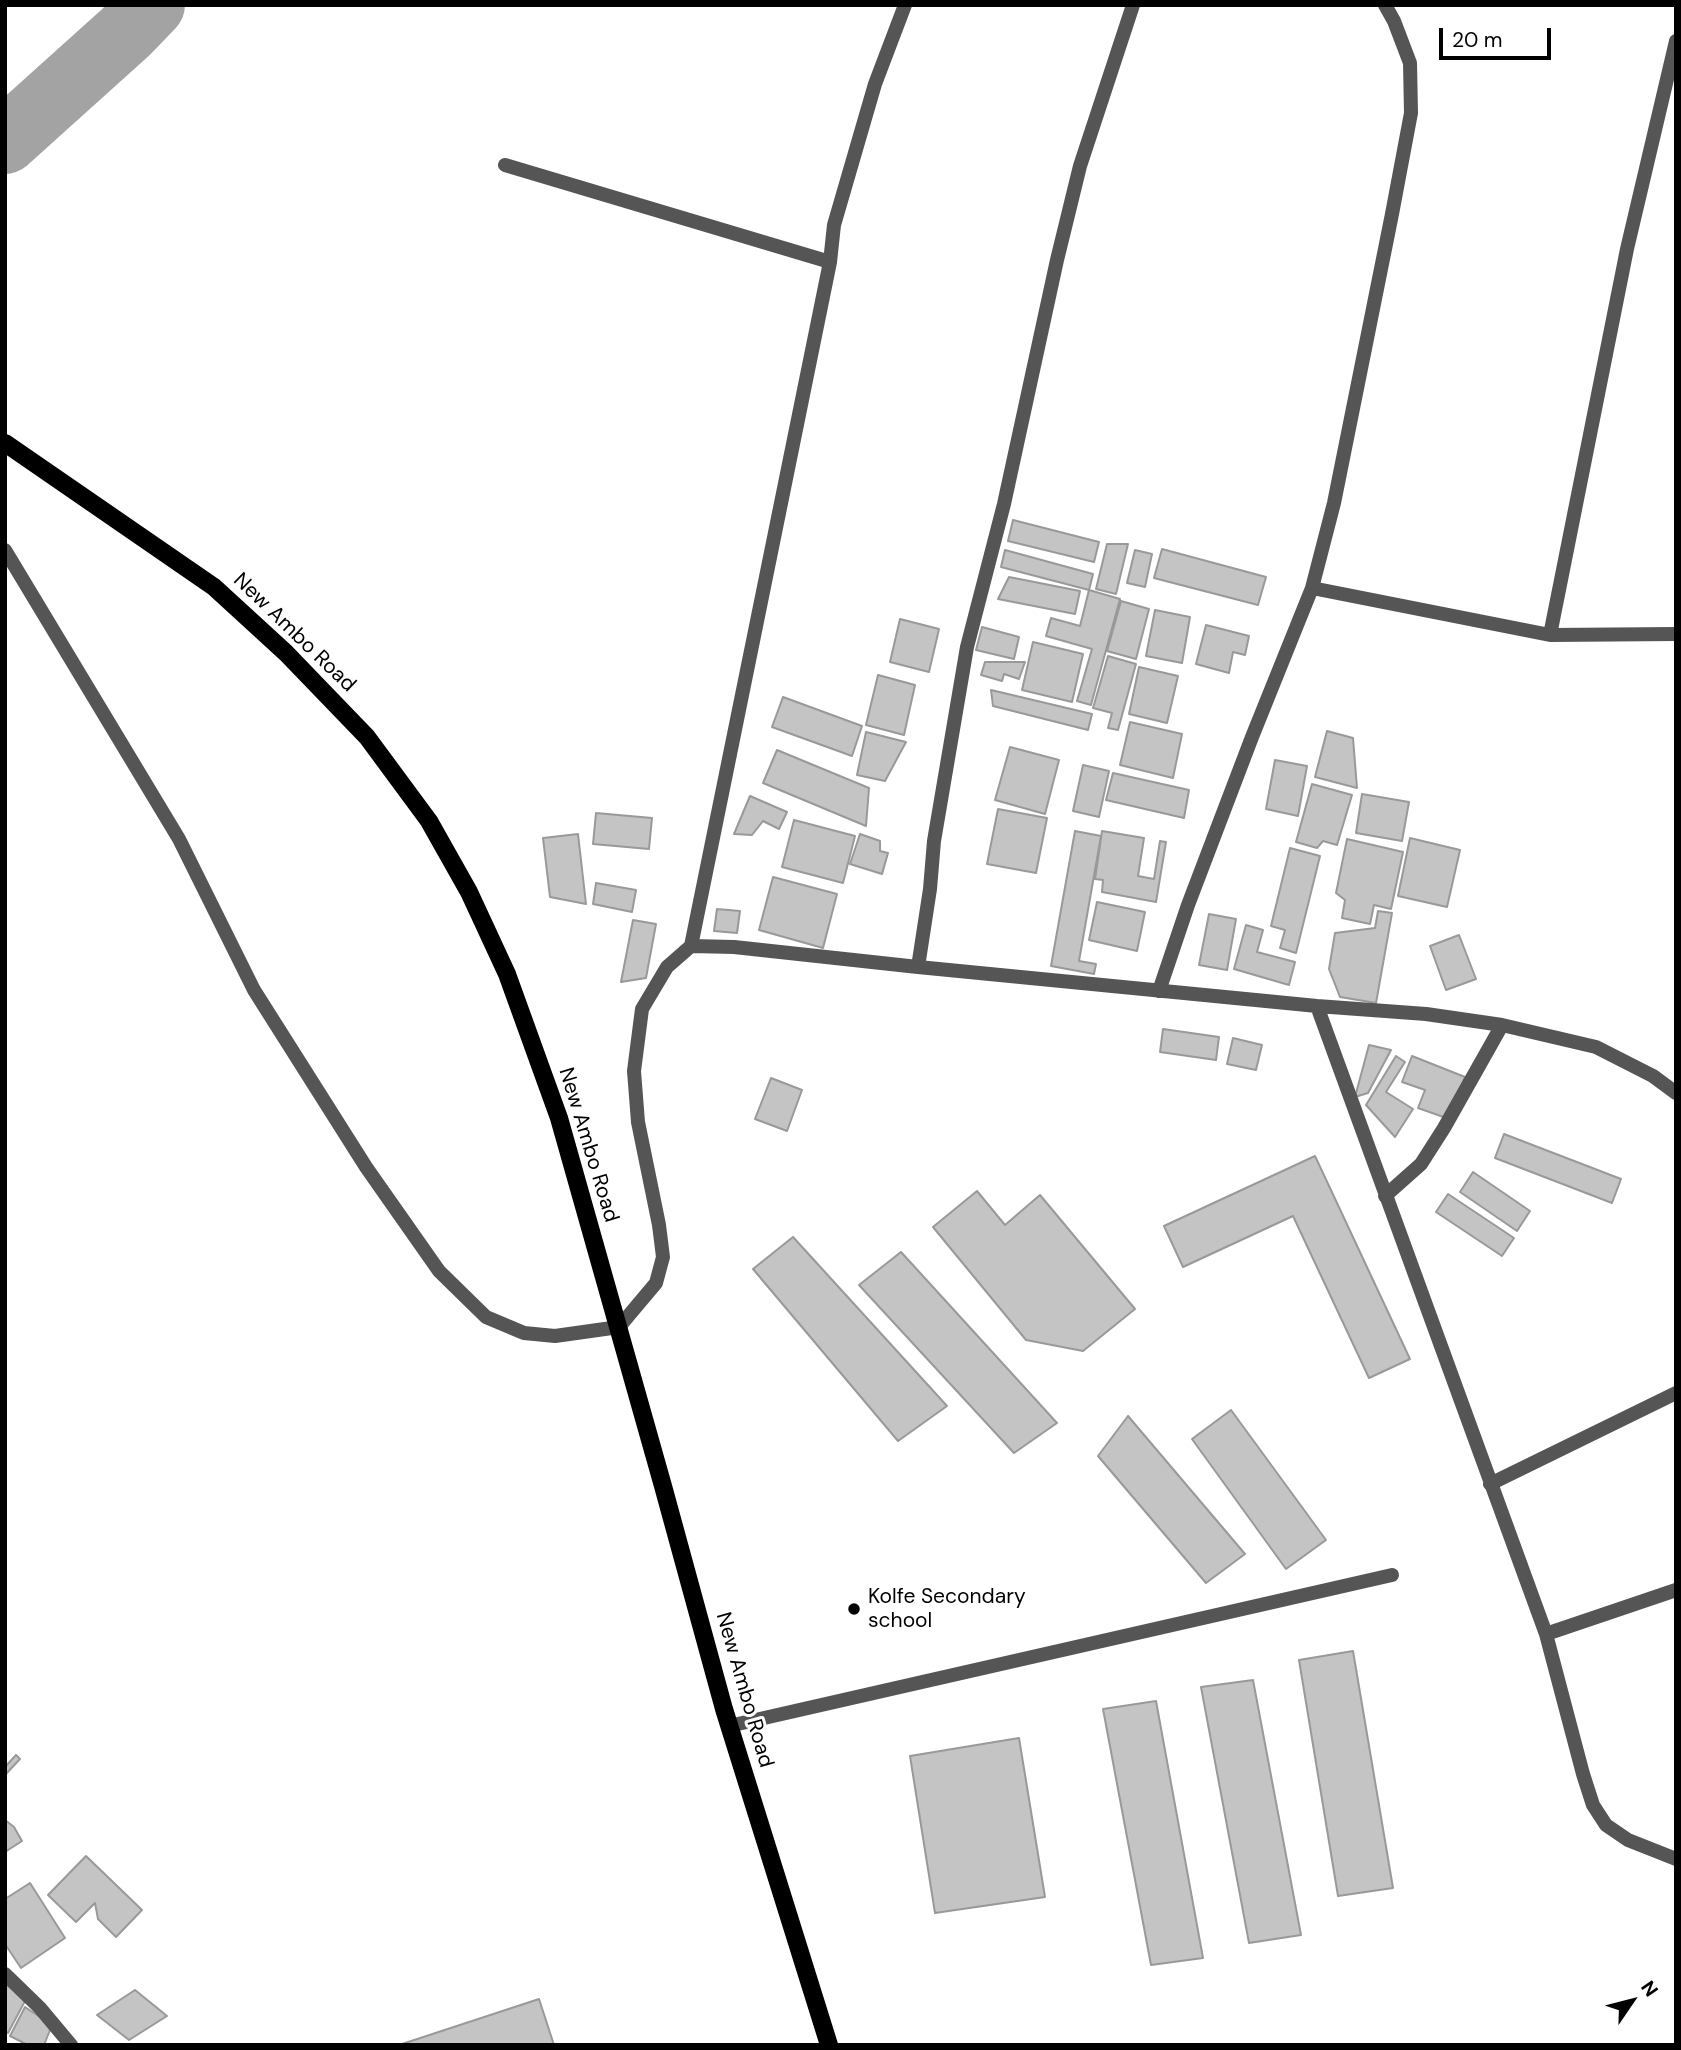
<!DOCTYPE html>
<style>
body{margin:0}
#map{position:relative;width:1681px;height:2050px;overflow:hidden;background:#fff;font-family:"DM Sans",sans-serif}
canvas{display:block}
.frame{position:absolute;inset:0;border:7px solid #000;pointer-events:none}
.north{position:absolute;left:1597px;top:1966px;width:70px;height:70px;-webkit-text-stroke:5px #fff;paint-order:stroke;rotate:55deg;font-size:19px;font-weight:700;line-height:28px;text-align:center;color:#000}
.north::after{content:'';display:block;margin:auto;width:24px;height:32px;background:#000;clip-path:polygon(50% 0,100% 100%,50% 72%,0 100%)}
.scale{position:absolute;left:1439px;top:28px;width:112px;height:32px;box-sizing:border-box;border:4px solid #000;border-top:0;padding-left:9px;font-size:21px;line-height:24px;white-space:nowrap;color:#000;-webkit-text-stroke:5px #fff;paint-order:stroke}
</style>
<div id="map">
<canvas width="1681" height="2050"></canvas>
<div class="frame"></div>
<div class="north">N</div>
<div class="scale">20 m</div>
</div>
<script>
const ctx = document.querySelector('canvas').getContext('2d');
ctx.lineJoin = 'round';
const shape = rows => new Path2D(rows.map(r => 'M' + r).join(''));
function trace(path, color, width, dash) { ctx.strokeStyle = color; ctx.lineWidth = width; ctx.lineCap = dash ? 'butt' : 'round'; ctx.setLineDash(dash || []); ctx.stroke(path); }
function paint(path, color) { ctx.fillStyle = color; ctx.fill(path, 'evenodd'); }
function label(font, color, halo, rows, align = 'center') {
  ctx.font = font + ' "DM Sans",sans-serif'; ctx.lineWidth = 6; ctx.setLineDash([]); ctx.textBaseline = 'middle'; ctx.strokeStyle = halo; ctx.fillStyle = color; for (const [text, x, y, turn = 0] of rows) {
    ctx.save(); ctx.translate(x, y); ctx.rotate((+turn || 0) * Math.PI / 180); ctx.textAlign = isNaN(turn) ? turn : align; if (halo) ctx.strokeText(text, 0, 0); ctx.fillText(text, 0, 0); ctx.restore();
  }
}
const river = shape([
 [5,141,126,32,152,5]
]);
const building = shape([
 [1013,520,1099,542,1094,562,1008,541,1013,520],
 [1107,544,1128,544,1116,594,1096,589,1107,544],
 [1162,549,1266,577,1258,605,1154,578,1162,549],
 [1005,550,1093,574,1089,590,1001,567,1005,550],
 [1135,550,1152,554,1145,587,1127,583,1135,550],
 [1009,577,1080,591,1075,614,998,599,1009,577],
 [1089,590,1120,599,1091,705,1077,701,1092,649,1046,636,1051,618,1080,626,1089,590],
 [1121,601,1149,609,1136,659,1107,651,1121,601],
 [1155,610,1190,617,1182,663,1146,656,1155,610],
 [900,619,939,629,929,672,890,662,900,619],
 [1206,625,1249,636,1245,655,1233,652,1229,673,1196,664,1206,625],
 [982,627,1019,637,1014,659,976,650,982,627],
 [1033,642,1083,654,1072,702,1022,690,1033,642],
 [1108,656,1136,664,1118,730,1108,728,1112,713,1093,708,1108,656],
 [985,662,1025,662,1019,679,1004,674,1002,681,981,675,985,662],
 [1139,667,1178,676,1167,723,1129,714,1139,667],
 [878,675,915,685,904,735,866,725,878,675],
 [991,690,1092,714,1088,730,993,706,991,690],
 [783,697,862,726,852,756,772,727,783,697],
 [1130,722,1182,734,1173,778,1120,765,1130,722],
 [1327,731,1353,738,1357,788,1315,777,1327,731],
 [866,732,906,742,885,781,857,775,866,732],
 [1010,747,1059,760,1045,814,995,800,1010,747],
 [777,750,869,788,866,826,763,783,777,750],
 [1275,760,1307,766,1298,816,1266,809,1275,760],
 [1083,765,1109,771,1099,817,1073,811,1083,765],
 [1113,773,1189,790,1184,818,1106,800,1113,773],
 [1312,784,1352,795,1337,845,1323,841,1317,848,1296,842,1312,784],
 [1362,794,1409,802,1402,841,1356,833,1362,794],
 [750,796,787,812,779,829,763,821,752,835,734,834,750,796],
 [998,809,1047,818,1036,873,987,864,998,809],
 [596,813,652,818,649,849,593,844,596,813],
 [794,820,855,836,843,883,782,867,794,820],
 [1075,831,1101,836,1079,961,1096,964,1094,974,1051,966,1075,831],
 [1102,831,1144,838,1138,876,1154,879,1160,841,1166,842,1156,902,1102,892,1103,880,1095,879,1102,831],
 [578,834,586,904,550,897,543,838,578,834],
 [860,834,880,841,880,851,888,853,882,874,850,864,860,834],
 [1410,838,1460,850,1447,907,1398,896,1410,838],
 [1347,839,1403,852,1391,909,1374,905,1370,924,1342,918,1345,900,1336,893,1347,839],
 [1290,848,1320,856,1296,953,1280,948,1285,930,1271,926,1290,848],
 [773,877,837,894,823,948,759,930,773,877],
 [596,883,636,890,632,912,593,904,596,883],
 [1097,902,1145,912,1137,951,1089,940,1097,902],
 [717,909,740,911,737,933,714,931,717,909],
 [1378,911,1392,913,1376,1003,1340,997,1329,969,1335,933,1375,928,1378,911],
 [1209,914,1236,919,1227,970,1199,965,1209,914],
 [633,920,656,924,646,978,621,982,633,920],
 [1246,925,1263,930,1257,952,1295,962,1289,985,1234,969,1246,925],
 [1459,935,1476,979,1446,990,1430,946,1459,935],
 [1163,1029,1219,1037,1216,1060,1160,1052,1163,1029],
 [1233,1038,1262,1045,1256,1070,1227,1064,1233,1038],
 [1369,1045,1391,1050,1368,1093,1355,1097,1369,1045],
 [1396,1056,1405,1062,1386,1092,1413,1109,1395,1137,1366,1105,1396,1056],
 [1412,1056,1465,1077,1449,1119,1418,1108,1425,1090,1402,1082,1412,1056],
 [771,1078,802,1090,787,1131,755,1119,771,1078],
 [1504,1134,1621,1179,1612,1203,1495,1158,1504,1134],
 [1315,1156,1410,1359,1369,1378,1293,1216,1183,1267,1164,1226,1315,1156],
 [1473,1172,1530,1211,1517,1231,1460,1192,1473,1172],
 [977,1191,1005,1225,1040,1195,1135,1309,1083,1351,1026,1340,933,1227,977,1191],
 [1448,1194,1514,1238,1502,1256,1436,1212,1448,1194],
 [793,1237,947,1406,898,1441,753,1269,793,1237],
 [901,1252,1057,1423,1014,1453,859,1285,901,1252],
 [1231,1410,1326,1540,1286,1569,1192,1439,1231,1410],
 [1128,1416,1245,1554,1206,1583,1098,1456,1128,1416],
 [1353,1651,1393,1888,1338,1896,1299,1660,1353,1651],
 [1253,1680,1301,1935,1249,1943,1201,1687,1253,1680],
 [1156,1701,1203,1958,1151,1965,1103,1709,1156,1701],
 [1019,1738,1045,1897,935,1913,910,1756,1019,1738],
 [16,1755,20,1759,5,1775,5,1767,16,1755],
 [5,1820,14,1827,22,1841,5,1852,5,1820],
 [86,1856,142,1910,116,1937,98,1919,95,1903,76,1922,48,1895,86,1856],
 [30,1883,65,1938,21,1968,5,1944,5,1899,30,1883],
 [5,1983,25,2001,8,2033,5,2031,5,1983],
 [135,1990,167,2016,129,2040,97,2015,135,1990],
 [539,1999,554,2045,399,2045,539,1999],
 [25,2007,52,2025,44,2045,28,2045,10,2036,25,2007]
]);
const service = shape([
 [729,1726,1392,1575]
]);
const minor = shape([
 [505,165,830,262],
 [5,550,179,839,254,990,366,1167,439,1271,486,1317,524,1333,555,1336,619,1327,656,1283,663,1257,659,1225,638,1122,634,1071,642,1009,667,967,691,946,830,262,834,225,875,84,905,5],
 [1312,588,1550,635,1676,634],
 [1550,635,1627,249,1676,41],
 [691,946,734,947,918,967,1317,1006,1426,1014,1502,1025,1596,1047,1653,1076,1676,1093],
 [918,967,930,889,934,841,967,647,1004,504,1057,260,1080,166,1133,5],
 [1159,991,1188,905,1252,737,1312,588,1334,503,1392,214,1411,113,1410,63,1394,21,1385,5],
 [1317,1006,1546,1634,1583,1774,1593,1805,1606,1825,1628,1840,1676,1859],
 [1385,1196,1421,1164,1444,1128,1502,1025],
 [1490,1484,1676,1393],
 [1546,1634,1676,1590],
 [5,1974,40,2008,71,2045]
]);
const primary = shape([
 [5,443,214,587,286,653,367,737,429,821,469,892,507,974,559,1118,663,1486,724,1709,829,2045]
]);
const markers = [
 [854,1609,7,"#000"]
];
const streetNames = [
 ["New Ambo Road",294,633,44],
 ["New Ambo Road",588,1145,73],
 ["New Ambo Road",744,1690,74]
];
const poiNames = [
 ["Kolfe Secondary",868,1597],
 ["school",868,1621]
];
trace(river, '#a3a3a3', 66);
paint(building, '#c4c4c4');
trace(building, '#999', 2);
trace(service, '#555', 14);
trace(minor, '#555', 14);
trace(primary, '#000', 18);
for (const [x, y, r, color] of markers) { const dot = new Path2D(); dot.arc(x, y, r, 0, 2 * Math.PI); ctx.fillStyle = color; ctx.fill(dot); trace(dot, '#fff', 2.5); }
label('21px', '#000', '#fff', streetNames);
label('21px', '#000', '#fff', poiNames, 'left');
</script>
